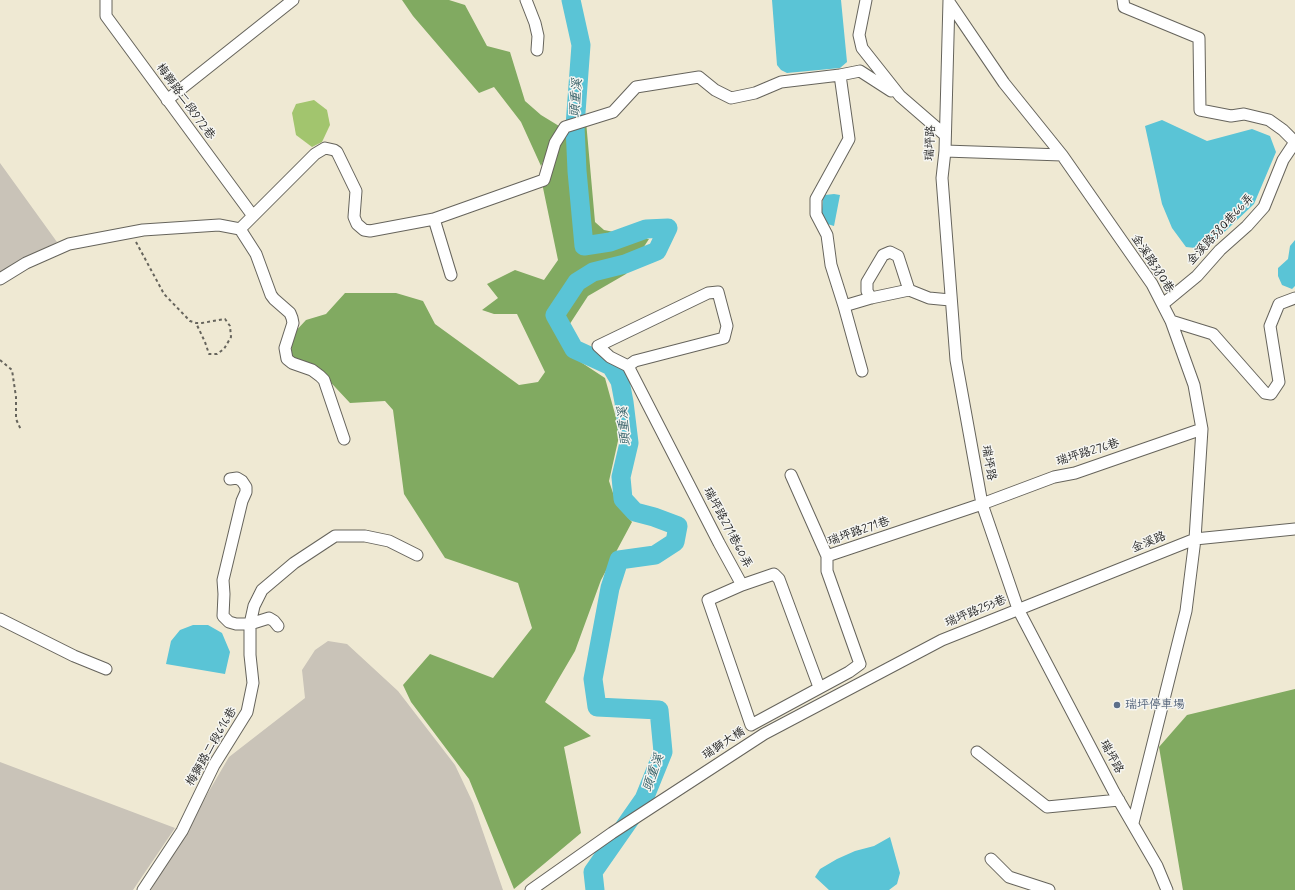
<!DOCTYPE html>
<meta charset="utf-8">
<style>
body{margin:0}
canvas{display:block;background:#efe9d3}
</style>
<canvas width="1295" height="890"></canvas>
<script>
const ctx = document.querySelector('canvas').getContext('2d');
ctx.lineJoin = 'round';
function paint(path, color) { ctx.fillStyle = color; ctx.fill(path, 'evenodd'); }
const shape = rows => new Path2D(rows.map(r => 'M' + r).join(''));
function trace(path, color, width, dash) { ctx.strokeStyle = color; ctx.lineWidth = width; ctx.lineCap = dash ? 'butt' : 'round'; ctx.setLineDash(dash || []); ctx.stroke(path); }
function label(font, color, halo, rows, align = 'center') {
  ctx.font = font + ' Mynerve,"LXGW WenKai TC",sans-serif'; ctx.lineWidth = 3; ctx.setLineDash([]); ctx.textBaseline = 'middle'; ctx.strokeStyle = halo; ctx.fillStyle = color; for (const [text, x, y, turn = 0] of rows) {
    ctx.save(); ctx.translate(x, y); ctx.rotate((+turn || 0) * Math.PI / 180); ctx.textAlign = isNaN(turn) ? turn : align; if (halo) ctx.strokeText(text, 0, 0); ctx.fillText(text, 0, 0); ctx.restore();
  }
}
const industrial = shape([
 [0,163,57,242,0,272],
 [328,641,347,644,398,691,455,765,473,803,503,890,151,890,229,757,305,698,302,670,315,650],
 [0,762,175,828,133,890,0,890]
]);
const green = shape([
 [314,100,327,110,330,125,322,142,312,147,296,135,292,113,296,104]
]);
const forest = shape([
 [402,0,449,0,465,5,487,46,510,52,525,101,541,115,559,126,541,166,521,122,494,87,479,93,413,16],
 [586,121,595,222,604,230,649,239,626,274,588,296,560,339,573,357,605,378,620,432,609,481,617,505,632,522,601,580,575,651,545,702,591,736,564,747,581,833,514,889,469,779,411,702,403,685,430,654,493,678,532,628,518,583,445,558,404,494,393,410,385,401,350,403,321,372,294,361,291,354,293,334,306,320,326,314,345,293,396,293,423,301,435,324,519,385,538,382,545,372,517,314,494,314,482,310,498,298,487,284,515,270,544,280,558,260,542,183,564,138],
 [1295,689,1295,890,1183,890,1159,747,1187,715]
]);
const water = shape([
 [772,0,841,0,847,62,840,68,787,73,781,70,777,65],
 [1162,120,1207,141,1252,129,1270,136,1276,152,1254,204,1216,240,1204,249,1186,247,1172,228,1162,204,1145,126],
 [834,194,840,195,834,226,824,223,821,220,823,199,825,195],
 [1295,240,1295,286,1292,289,1282,285,1278,276,1278,268,1288,259,1290,246],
 [193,625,208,625,222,633,230,652,225,674,166,664,171,641,180,630],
 [890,837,900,873,897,884,889,890,829,890,815,877,820,869,837,859,855,851,874,846]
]);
const river = shape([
 [571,0,581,45,575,126,577,171,584,246,610,242,646,229,668,228,657,251,625,264,593,272,577,282,555,315,574,349,611,366,620,381,624,402,629,443,621,477,623,499,635,512,654,517,678,526,675,542,655,555,619,560,610,588,593,679,597,707,659,710,663,752,644,799,593,872,595,890]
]);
const path = shape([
 [136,242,164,294,190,321,196,323,202,323,225,319,230,326,231,337,224,349,217,354,209,354,205,342,196,323],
 [0,360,12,370,16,397,16,419,21,430]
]);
const minor = shape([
 [106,0,106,16,253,216],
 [526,0,535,23,538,36,537,50],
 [866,0,859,35,862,48,900,96,945,135],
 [949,0,945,151,942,178,956,360,982,504,1018,609,1114,792,1157,866,1167,890],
 [1123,0,1124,7,1199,38,1200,110,1231,116,1244,114,1269,120,1283,130,1295,142,1283,160,1264,207,1247,226,1220,250,1197,276,1163,304],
 [949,2,1004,83,1062,155],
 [840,75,860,71,891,91],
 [167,100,293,0],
 [945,151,1062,155,1152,284,1171,321,1194,385,1202,429,1195,539,1186,611,1133,823],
 [434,219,451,275],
 [240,229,256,254,271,295,274,299,290,313,292,318,293,323,285,348,287,359,292,363,312,370,320,376,324,380,344,439],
 [0,279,26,263,69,244,143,230,219,225,240,229,315,154,325,148,334,150,337,152,356,191,354,217,357,224,364,230,370,231,434,219,544,180,555,143,565,127,613,112,636,87,699,77,715,90,731,98,755,93,781,82,840,75,849,139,816,199,816,214,827,235,831,265,844,306],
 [871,298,867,291,867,282,883,255,890,252,898,256,909,290],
 [1171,321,1213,334,1265,393,1271,394,1279,382,1270,326,1279,304,1295,298],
 [628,366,610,357,598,346,708,293,718,292,727,326,724,338,635,361,628,366,719,543,742,585],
 [862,371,844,306,871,298,909,290,929,298,950,300],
 [791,475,827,556],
 [230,479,237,478,242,481,246,487,246,492,242,501,223,580,224,594,223,616,229,622,236,624,250,624,269,618,274,621,278,626],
 [0,619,74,656,106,669],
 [819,687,779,579,774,574,742,585,708,600,751,725,849,672,860,664,827,571,827,556,982,504,1054,477,1075,473,1202,429],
 [977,752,1047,807,1119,800],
 [991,859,1009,877,1049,890],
 [143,890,182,831,214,765,247,712,253,683,250,655,250,624,254,606,262,590,294,563,335,536,365,536,389,541,417,555],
 [531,890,612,833,764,734,942,640,1195,539,1295,529]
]);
const markers = [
 [1117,705,4,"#5c6f8a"]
];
const streetNames = [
 ["梅獅路二段972巷",185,102,54],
 ["瑞坪路",931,143,-87],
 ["金溪路380巷66弄",1221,230,-47],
 ["金溪路380巷",1152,264,57],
 ["瑞坪路276巷",1088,453,-17],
 ["瑞坪路",988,463,80],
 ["瑞坪路271巷60弄",727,528,62],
 ["瑞坪路271巷",859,532,-19],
 ["金溪路",1149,543,-22],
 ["瑞坪路253巷",976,612,-22],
 ["瑞獅大橋",724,744,-33],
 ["梅獅路二段616巷",212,747,-60],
 ["瑞坪路",1111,757,62]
];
const serviceNames = [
 ["瑞坪停車場",1125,705]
];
const waterNames = [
 ["頭重溪",577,98,-86],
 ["頭重溪",625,426,-95],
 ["頭重溪",654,773,-70]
];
paint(industrial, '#c9c3b8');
paint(green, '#a2c56e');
paint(forest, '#81aa61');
paint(water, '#5ac4d6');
trace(river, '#5ac4d6', 19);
trace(minor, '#66645c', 13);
trace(path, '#66645c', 2, [3, 3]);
trace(minor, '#fff', 11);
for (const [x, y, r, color] of markers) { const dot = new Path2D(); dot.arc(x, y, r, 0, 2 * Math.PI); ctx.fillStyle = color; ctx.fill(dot); trace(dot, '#f6f6f2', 1.5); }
label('12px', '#1c1c1c', '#f6f6f2', streetNames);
label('12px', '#4e5e75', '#f6f6f2', serviceNames, 'left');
label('italic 13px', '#355f66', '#f6f6f2', waterNames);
</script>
